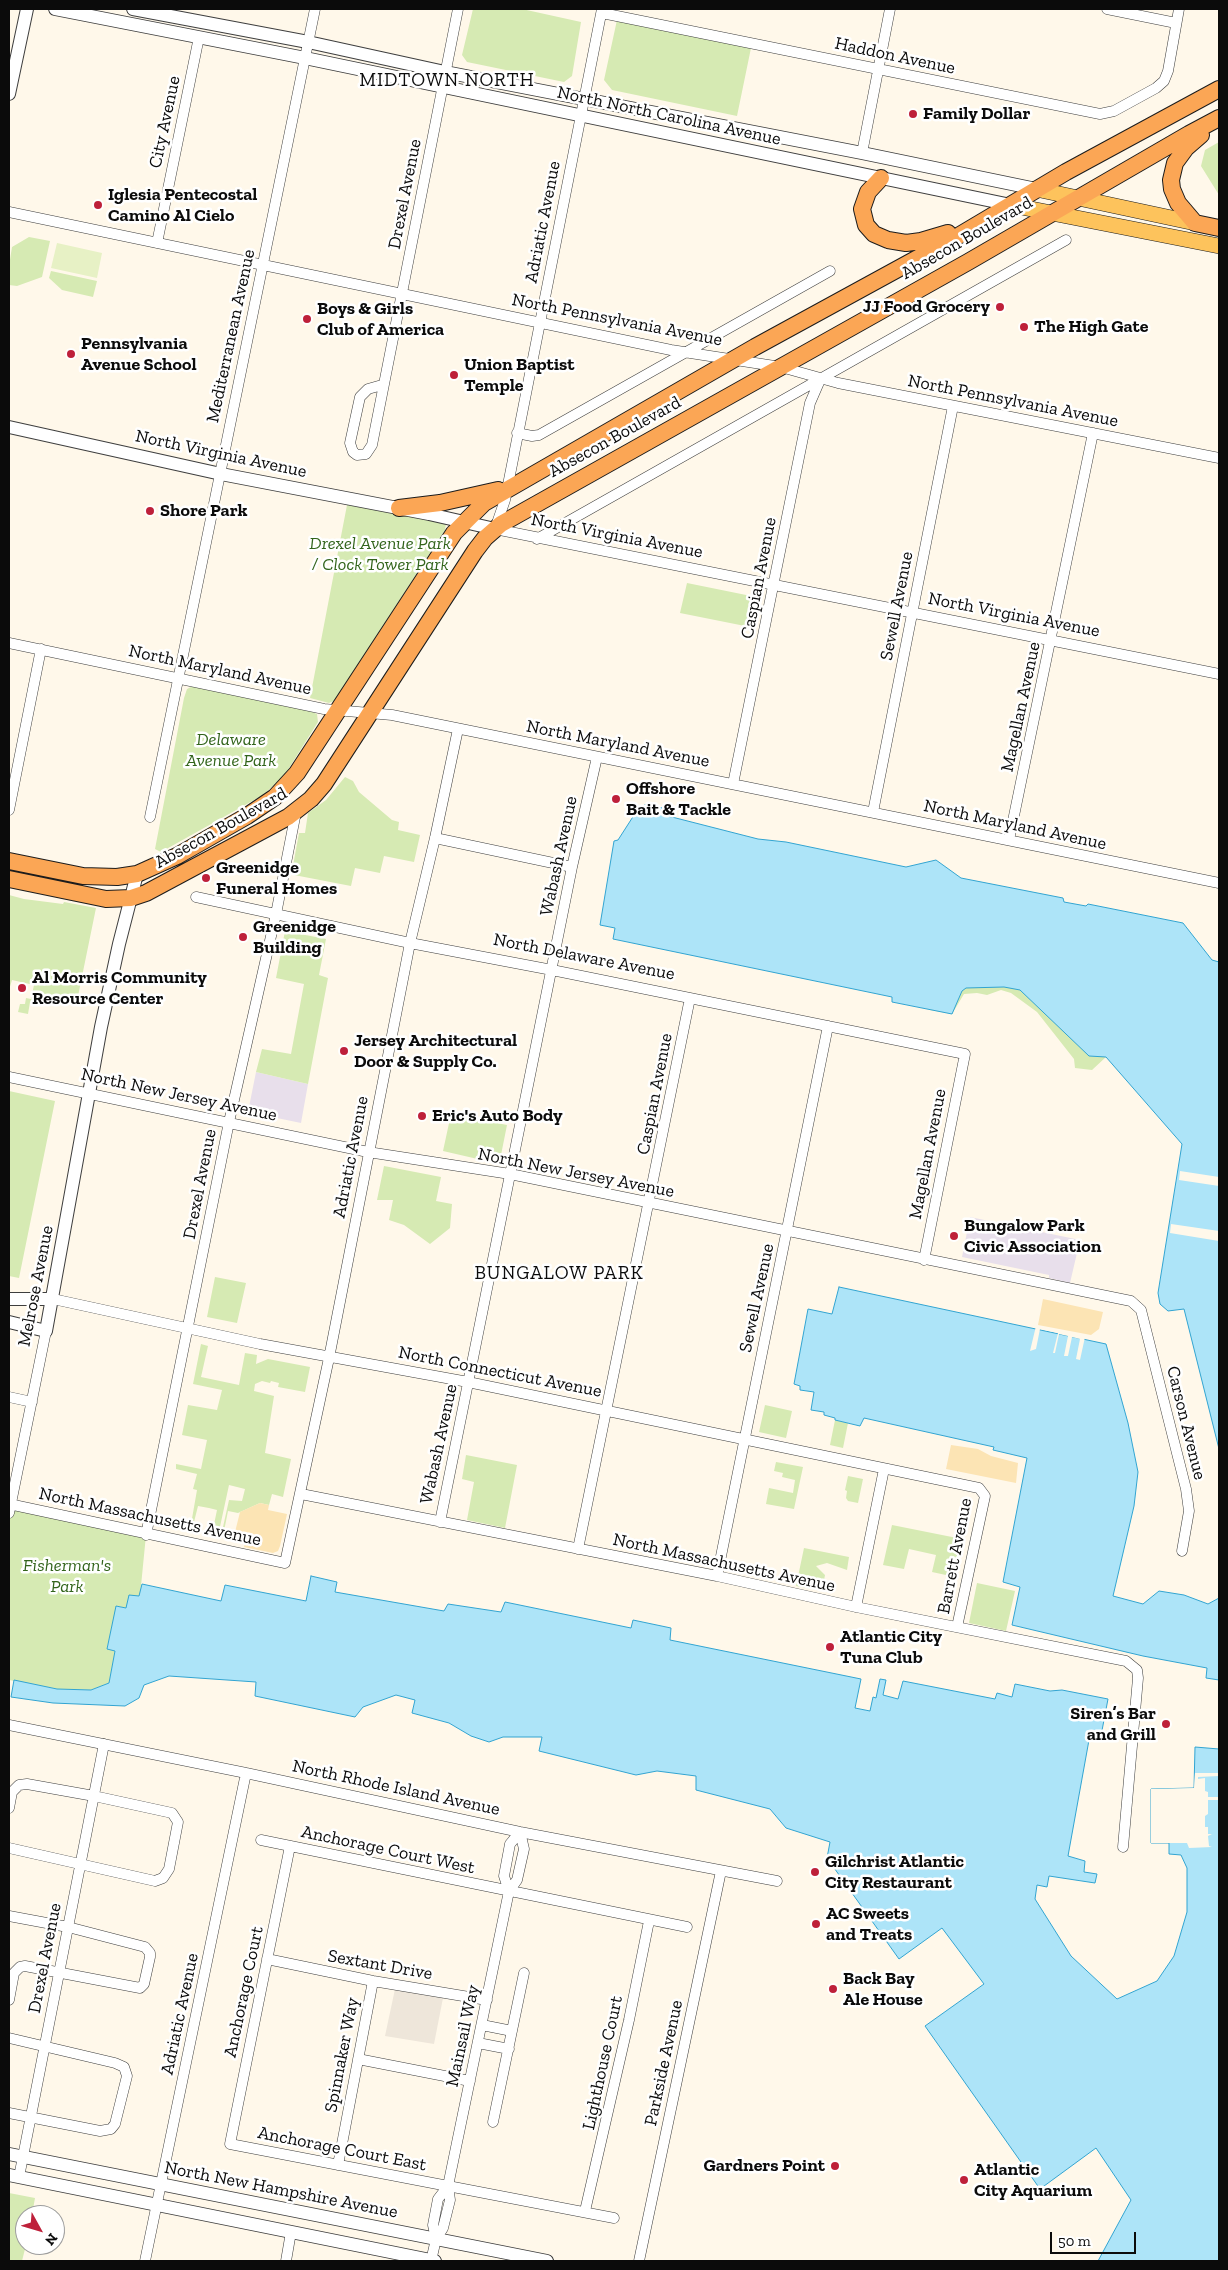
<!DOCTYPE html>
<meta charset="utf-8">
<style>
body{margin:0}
#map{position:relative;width:1228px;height:2270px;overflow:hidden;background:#fff8ea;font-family:"Zilla Slab",serif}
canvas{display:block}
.frame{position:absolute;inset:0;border:10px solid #0b0b0b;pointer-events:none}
.north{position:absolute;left:15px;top:2205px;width:50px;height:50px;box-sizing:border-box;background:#fff;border:1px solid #9d9d9d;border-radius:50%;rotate:129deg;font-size:14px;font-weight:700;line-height:20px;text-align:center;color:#0b0b0b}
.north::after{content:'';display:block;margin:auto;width:18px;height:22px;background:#be203a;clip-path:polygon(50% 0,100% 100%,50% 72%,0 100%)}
.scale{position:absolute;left:1050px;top:2232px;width:86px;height:22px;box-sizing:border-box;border:2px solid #0b0b0b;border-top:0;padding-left:6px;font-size:15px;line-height:18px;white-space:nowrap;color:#0b0b0b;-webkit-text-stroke:4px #fff;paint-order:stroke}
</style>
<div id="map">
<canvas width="1228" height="2270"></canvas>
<div class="frame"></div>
<div class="north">N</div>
<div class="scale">50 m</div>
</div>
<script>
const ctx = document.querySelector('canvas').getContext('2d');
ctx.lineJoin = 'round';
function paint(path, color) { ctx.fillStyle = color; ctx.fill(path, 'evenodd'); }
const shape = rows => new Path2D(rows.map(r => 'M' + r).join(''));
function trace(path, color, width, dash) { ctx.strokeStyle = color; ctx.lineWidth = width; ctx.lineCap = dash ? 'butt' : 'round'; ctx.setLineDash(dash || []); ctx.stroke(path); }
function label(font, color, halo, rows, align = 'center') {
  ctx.font = font + ' "Zilla Slab",serif'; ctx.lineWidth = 5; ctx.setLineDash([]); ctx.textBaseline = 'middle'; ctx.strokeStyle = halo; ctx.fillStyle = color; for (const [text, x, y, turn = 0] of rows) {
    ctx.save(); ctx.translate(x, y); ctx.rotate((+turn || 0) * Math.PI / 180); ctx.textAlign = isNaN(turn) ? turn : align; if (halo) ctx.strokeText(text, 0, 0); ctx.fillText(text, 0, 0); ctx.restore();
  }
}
const industrial = shape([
 [256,1072,308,1084,301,1123,248,1112],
 [970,1217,1080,1240,1070,1283,1049,1278,1049,1275,962,1257]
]);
const green = shape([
 [473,9,522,9,581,22,572,76,564,82,467,62,462,55],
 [617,20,751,48,737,116,612,90,604,80],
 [1219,142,1219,195,1201,166,1205,150],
 [29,237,50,241,42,277,17,286,9,285,9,266,12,247],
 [51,271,97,281,93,297,62,290,49,278],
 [347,505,442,521,446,524,445,530,334,701,329,703,310,698],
 [687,583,756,597,750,627,680,613],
 [193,686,310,711,317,714,318,722,284,776,263,795,161,852,155,849,184,698,187,689],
 [345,777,353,781,359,792,392,820,399,822,398,830,420,835,414,862,384,856,380,873,355,868,351,886,294,875,295,872,292,871,299,833,305,833,308,813,326,800],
 [9,895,24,899,63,904,64,902,96,908,77,1001,44,994,30,1002,28,1014,18,1012,20,1004,25,1004,26,998,31,999,34,985,12,980,9,990],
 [285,931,326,939,319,975,328,978,308,1084,256,1072,262,1049,291,1054,304,984,276,978],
 [1004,968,1106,1057,1092,1070,1075,1068,1074,1059,1037,1012,1011,993,1001,990,987,995,977,993,964,994,952,1014,930,1010,934,999],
 [9,1091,55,1101,19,1278,9,1276],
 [451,1114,507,1125,500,1160,495,1163,443,1151],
 [384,1166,441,1177,436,1201,452,1204,450,1228,430,1244,404,1225,389,1220,393,1200,377,1200],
 [215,1277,246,1283,237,1323,207,1317],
 [201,1344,208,1346,201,1377,239,1385,245,1353,257,1355,256,1364,268,1359,310,1367,305,1392,278,1387,279,1383,271,1381,270,1383,262,1381,255,1384,254,1391,274,1396,265,1453,291,1459,283,1497,272,1494,269,1505,260,1503,238,1513,228,1511,223,1536,221,1536,229,1500,242,1501,245,1489,229,1485,218,1536,212,1534,217,1510,209,1508,198,1506,192,1530,190,1530,197,1490,193,1489,197,1474,176,1469,176,1464,201,1469,207,1440,182,1435,188,1405,217,1410,222,1390,193,1384],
 [765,1405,792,1411,786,1438,759,1432],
 [835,1420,848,1423,843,1448,830,1445],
 [466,1455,517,1465,505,1528,467,1520,474,1482,462,1479],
 [776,1462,803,1467,794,1509,766,1504,769,1488,793,1493,795,1480,782,1477,783,1473,774,1471],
 [848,1476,863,1479,858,1503,848,1501,846,1498,847,1491,845,1490],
 [11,1504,146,1535,140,1596,126,1608,117,1606,107,1648,115,1651,109,1683,91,1690,57,1689,9,1680,9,1513],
 [892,1525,962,1539,955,1577,932,1572,936,1555,909,1549,904,1569,883,1565],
 [804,1548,849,1557,847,1570,827,1563,816,1566,825,1575,822,1591,796,1586],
 [977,1583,1015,1591,1006,1631,969,1623],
 [9,2193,35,2198,32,2215,25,2215,26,2245,22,2261,9,2261]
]);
const sand = shape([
 [1043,1299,1103,1312,1099,1329,1091,1335,1038,1325],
 [951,1445,978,1449,991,1456,1018,1463,1016,1483,946,1469],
 [260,1503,269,1505,268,1510,287,1514,280,1546,278,1551,273,1553,244,1547,245,1543,233,1540,240,1512]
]);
const pitch = shape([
 [57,243,102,253,97,278,51,268]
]);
const plaza = shape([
 [395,1989,443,1998,434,2044,385,2036]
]);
const water = shape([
 [645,805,669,809,668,816,758,839,786,842,906,867,936,860,961,878,1063,898,1064,902,1086,906,1088,904,1183,923,1212,960,1219,962,1219,1449,1184,1309,1168,1311,1160,1304,1158,1293,1182,1144,1106,1057,1089,1056,1020,990,1004,987,966,988,962,991,952,1014,892,1002,892,997,613,939,615,928,600,925,614,841,618,840,636,812,642,813,645,805],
 [839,1287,1106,1344,1128,1423,1138,1472,1134,1506,1113,1596,1143,1604,1159,1591,1184,1595,1208,1604,1219,1598,1219,1680,1206,1678,1207,1668,1143,1656,1012,1625,1020,1587,1003,1582,1027,1458,993,1450,994,1447,864,1418,860,1426,835,1420,835,1418,824,1415,824,1412,811,1410,814,1392,800,1390,800,1386,794,1384,808,1309,832,1314,839,1287],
 [311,1576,337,1582,335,1592,444,1611,448,1604,501,1612,505,1602,631,1628,633,1620,671,1628,670,1640,861,1679,855,1708,870,1711,873,1697,876,1698,880,1679,886,1680,883,1695,898,1699,903,1681,995,1699,997,1693,1012,1697,1015,1684,1050,1691,1062,1690,1108,1699,1100,1741,1089,1740,1068,1856,1085,1861,1084,1872,1097,1874,1095,1883,1049,1876,1047,1887,1037,1885,1035,1899,1071,1956,1117,1999,1157,1981,1174,1956,1187,1912,1187,1868,1181,1855,1169,1854,1169,1843,1151,1843,1151,1789,1194,1788,1195,1747,1219,1749,1219,2261,1098,2261,1131,2200,1096,2148,1040,2189,925,2026,984,1984,942,1928,899,1959,827,1858,830,1842,786,1828,770,1809,696,1790,696,1776,657,1771,636,1775,539,1751,542,1737,503,1737,489,1742,471,1736,449,1723,412,1713,415,1700,396,1695,363,1707,355,1717,255,1696,256,1682,169,1676,144,1685,139,1698,125,1706,53,1703,11,1697,14,1680,57,1689,91,1690,109,1683,115,1651,107,1649,116,1606,126,1608,129,1595,139,1596,142,1584,221,1601,225,1585,306,1601,311,1576]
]);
const pier = shape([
 [1180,1171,1219,1177,1219,1186,1179,1180],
 [1171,1224,1219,1231,1219,1241,1170,1233],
 [1036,1326,1085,1337,1080,1360,1076,1359,1080,1339,1072,1337,1068,1356,1064,1356,1068,1336,1059,1334,1055,1353,1053,1353,1058,1333,1040,1329,1036,1349,1030,1351],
 [1195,1773,1219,1773,1219,1776,1198,1777,1198,1779,1205,1778,1205,1791,1208,1792,1208,1797,1219,1797,1219,1800,1208,1800,1208,1814,1205,1816,1205,1827,1208,1827,1208,1834,1212,1834,1208,1836,1209,1846,1212,1847,1189,1848,1187,1843,1151,1843,1151,1789,1194,1788]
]);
const minor = shape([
 [602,9,505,500,495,529,1219,674],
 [1107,9,1176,23],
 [602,13,1100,114,1114,111,1156,88,1164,81,1168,71,1179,9],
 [862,153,890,9],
 [9,212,671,350,781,367,838,383,1219,458],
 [157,243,199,37],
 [382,385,368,389,360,397,350,443,353,452,357,455,366,454,372,445,458,9],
 [517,433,532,436,539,435,830,271],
 [537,539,1066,240],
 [9,643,324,709,392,715,1219,883],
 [733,784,810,403,820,380],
 [9,810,41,649],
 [873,812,953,406],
 [150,817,315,9],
 [435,838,572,867],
 [1009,840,1093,433],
 [196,897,410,943,552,970,965,1054,924,1260],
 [9,1077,368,1152,510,1174,1131,1301,1141,1310,1186,1489,1189,1511,1182,1551],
 [53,1299,260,1344,468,1382,979,1488,985,1496,957,1627],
 [9,1397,32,1402],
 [301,1494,717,1576,856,1607,1126,1661,1137,1670,1138,1678,1123,1847],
 [9,1504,285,1563,329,1358,410,943,435,838,458,729],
 [9,1513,46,1331],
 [440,1522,572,867,597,757],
 [146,1535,229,1122,276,914,296,812],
 [578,1549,690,998],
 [717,1576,828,1026],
 [856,1607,884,1469],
 [9,1725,246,1773,520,1832,777,1881],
 [9,1808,12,1792,19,1785,27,1784,94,1796,172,1813,178,1822,169,1869,163,1878,155,1881,9,1848],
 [261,1840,687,1927],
 [290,1846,230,2144,614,2218],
 [509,1891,504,1876,510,1844,520,1832],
 [9,1916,68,1927,145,1947,150,1953,150,1957,144,1984,140,1988,25,1966,20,1967,14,1973,9,2000],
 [267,1959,373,1981,487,2000],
 [482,2025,512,2031],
 [9,2038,115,2063,124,2067,127,2076,115,2124,111,2129,100,2131,9,2113],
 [478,2043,509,2049],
 [358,2059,470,2081],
 [493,2122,524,1973],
 [338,2165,373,1981],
 [19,2177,104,1744],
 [585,2211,629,2020,649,1921],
 [436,2239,433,2225,438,2199,448,2186],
 [145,2261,246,1773],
 [286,2261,291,2232],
 [431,2261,436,2239,443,2228,450,2200,448,2186,509,1891,517,1880,524,1849,520,1832],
 [639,2261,721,1871]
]);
const tertiary = shape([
 [55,9,305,58,1011,205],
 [133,9,308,42,445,72,862,153,1036,189],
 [9,94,27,9],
 [9,427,221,474,429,514,495,529],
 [9,1299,53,1299],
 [9,1322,46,1331,101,1027,119,944,137,874],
 [9,2154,547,2261],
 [9,2175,435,2261]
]);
const primary = shape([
 [1036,189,1195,223],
 [1011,205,1219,246]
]);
const trunk = shape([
 [1201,135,1186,148,1175,163,1171,180,1172,189,1178,203,1195,223,1219,228],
 [881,178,868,192,862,209,866,225,874,234,888,240,906,243,921,241,948,233],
 [399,508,440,503,498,490],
 [9,861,83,876,117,877,137,874,177,856,247,816,275,797,297,773,454,533,484,503,755,347,960,235,1066,172,1219,89],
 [9,879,106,899,131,898,146,893,288,817,311,799,324,784,475,551,485,538,501,524,968,262,1189,134,1219,118]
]);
const markers = [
 [913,114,5,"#be203a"],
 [98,205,5,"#be203a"],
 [1000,307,5,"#be203a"],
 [307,319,5,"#be203a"],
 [1024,327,5,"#be203a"],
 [71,354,5,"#be203a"],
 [454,375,5,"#be203a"],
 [150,511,5,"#be203a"],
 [616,799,5,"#be203a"],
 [206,878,5,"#be203a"],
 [243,937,5,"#be203a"],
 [22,988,5,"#be203a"],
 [344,1051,5,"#be203a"],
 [422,1116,5,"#be203a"],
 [954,1236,5,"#be203a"],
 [830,1647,5,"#be203a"],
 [1166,1724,5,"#be203a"],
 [815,1872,5,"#be203a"],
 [816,1924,5,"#be203a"],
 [833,1989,5,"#be203a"],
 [835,2166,5,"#be203a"],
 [964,2180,5,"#be203a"]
];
const streetNames = [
 ["Haddon Avenue",895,56,12],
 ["North North Carolina Avenue",669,116,12],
 ["City Avenue",165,122,-78],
 ["Drexel Avenue",405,194,-79],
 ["Adriatic Avenue",543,222,-79],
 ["Absecon Boulevard",967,238,-30],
 ["North Pennsylvania Avenue",617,320,11],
 ["Mediterranean Avenue",231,336,-78],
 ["North Pennsylvania Avenue",1013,401,11],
 ["Absecon Boulevard",615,437,-29],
 ["North Virginia Avenue",221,454,12],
 ["North Virginia Avenue",617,536,11],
 ["Caspian Avenue",759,578,-79],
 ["Sewell Avenue",897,606,-79],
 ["North Virginia Avenue",1014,615,11],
 ["North Maryland Avenue",220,670,12],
 ["Magellan Avenue",1021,707,-78],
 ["North Maryland Avenue",618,744,11],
 ["North Maryland Avenue",1015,825,12],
 ["Absecon Boulevard",221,828,-29],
 ["Wabash Avenue",559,856,-78],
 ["North Delaware Avenue",584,957,11],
 ["Caspian Avenue",655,1094,-79],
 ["North New Jersey Avenue",179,1095,12],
 ["Magellan Avenue",928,1154,-79],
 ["Adriatic Avenue",351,1157,-79],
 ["North New Jersey Avenue",576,1173,11],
 ["Drexel Avenue",200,1184,-79],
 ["Melrose Avenue",36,1286,-79],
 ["Sewell Avenue",757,1298,-78],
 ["North Connecticut Avenue",500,1372,11],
 ["Carson Avenue",1186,1423,76],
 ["Wabash Avenue",439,1444,-78],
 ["North Massachusetts Avenue",150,1517,12],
 ["Barrett Avenue",955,1556,-79],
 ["North Massachusetts Avenue",724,1563,12],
 ["North Rhode Island Avenue",396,1788,12],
 ["Anchorage Court West",388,1850,12],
 ["Drexel Avenue",45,1958,-79],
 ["Sextant Drive",380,1965,10],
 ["Anchorage Court",244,1992,-78],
 ["Adriatic Avenue",180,2014,-78],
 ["Mainsail Way",463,2036,-78],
 ["Spinnaker Way",342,2055,-79],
 ["Lighthouse Court",603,2063,-78],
 ["Parkside Avenue",664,2063,-78],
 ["Anchorage Court East",342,2149,11],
 ["North New Hampshire Avenue",281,2190,11]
];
const poiNames = [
 ["Family Dollar",923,114],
 ["Iglesia Pentecostal",108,195],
 ["Camino Al Cielo",108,216],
 ["JJ Food Grocery",990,307,"right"],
 ["Boys & Girls",317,309],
 ["Club of America",317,330],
 ["The High Gate",1034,327],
 ["Pennsylvania",81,344],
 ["Avenue School",81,365],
 ["Union Baptist",464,365],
 ["Temple",464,386],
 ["Shore Park",160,511],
 ["Offshore",626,789],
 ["Bait & Tackle",626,810],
 ["Greenidge",216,868],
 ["Funeral Homes",216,889],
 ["Greenidge",253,927],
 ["Building",253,948],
 ["Al Morris Community",32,978],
 ["Resource Center",32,999],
 ["Jersey Architectural",354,1041],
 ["Door & Supply Co.",354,1062],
 ["Eric's Auto Body",432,1116],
 ["Bungalow Park",964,1226],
 ["Civic Association",964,1247],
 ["Atlantic City",840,1637],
 ["Tuna Club",840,1658],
 ["Siren’s Bar",1156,1714,"right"],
 ["and Grill",1156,1735,"right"],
 ["Gilchrist Atlantic",825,1862],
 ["City Restaurant",825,1883],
 ["AC Sweets",826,1914],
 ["and Treats",826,1935],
 ["Back Bay",843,1979],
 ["Ale House",843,2000],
 ["Gardners Point",825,2166,"right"],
 ["Atlantic",974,2170],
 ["City Aquarium",974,2191]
];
const parkNames = [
 ["Drexel Avenue Park",380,544],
 ["/ Clock Tower Park",380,565],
 ["Delaware",231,740],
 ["Avenue Park",231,761],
 ["Fisherman's",67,1566],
 ["Park",67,1587]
];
const neighbourhoodNames = [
 ["MIDTOWN NORTH",447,81],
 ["BUNGALOW PARK",559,1274]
];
paint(industrial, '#e8dfeb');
paint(green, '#d6eab3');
paint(sand, '#fce4b4');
paint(pitch, '#e7f1c5');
paint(plaza, '#eee6da');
paint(water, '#ade4f8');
trace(water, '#32a4d1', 1);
paint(pier, '#fff8ea');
trace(minor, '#3e3e3e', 11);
trace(tertiary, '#3e3e3e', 14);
trace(primary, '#1c1c1c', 16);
trace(trunk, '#1c1c1c', 18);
trace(minor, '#fff', 10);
trace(tertiary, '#fff', 12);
trace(primary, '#fdc35c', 15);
trace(trunk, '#fba655', 16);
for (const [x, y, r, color] of markers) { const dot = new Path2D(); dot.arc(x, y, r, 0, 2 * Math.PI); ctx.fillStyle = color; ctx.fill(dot); trace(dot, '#fff', 2); }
label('18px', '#0b0b0b', '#fff', streetNames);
label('bold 18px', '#0b0b0b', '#fff', poiNames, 'left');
label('italic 18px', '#32641b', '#fff', parkNames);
ctx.letterSpacing = '1px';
label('19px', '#0b0b0b', '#fff', neighbourhoodNames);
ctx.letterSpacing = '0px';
</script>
